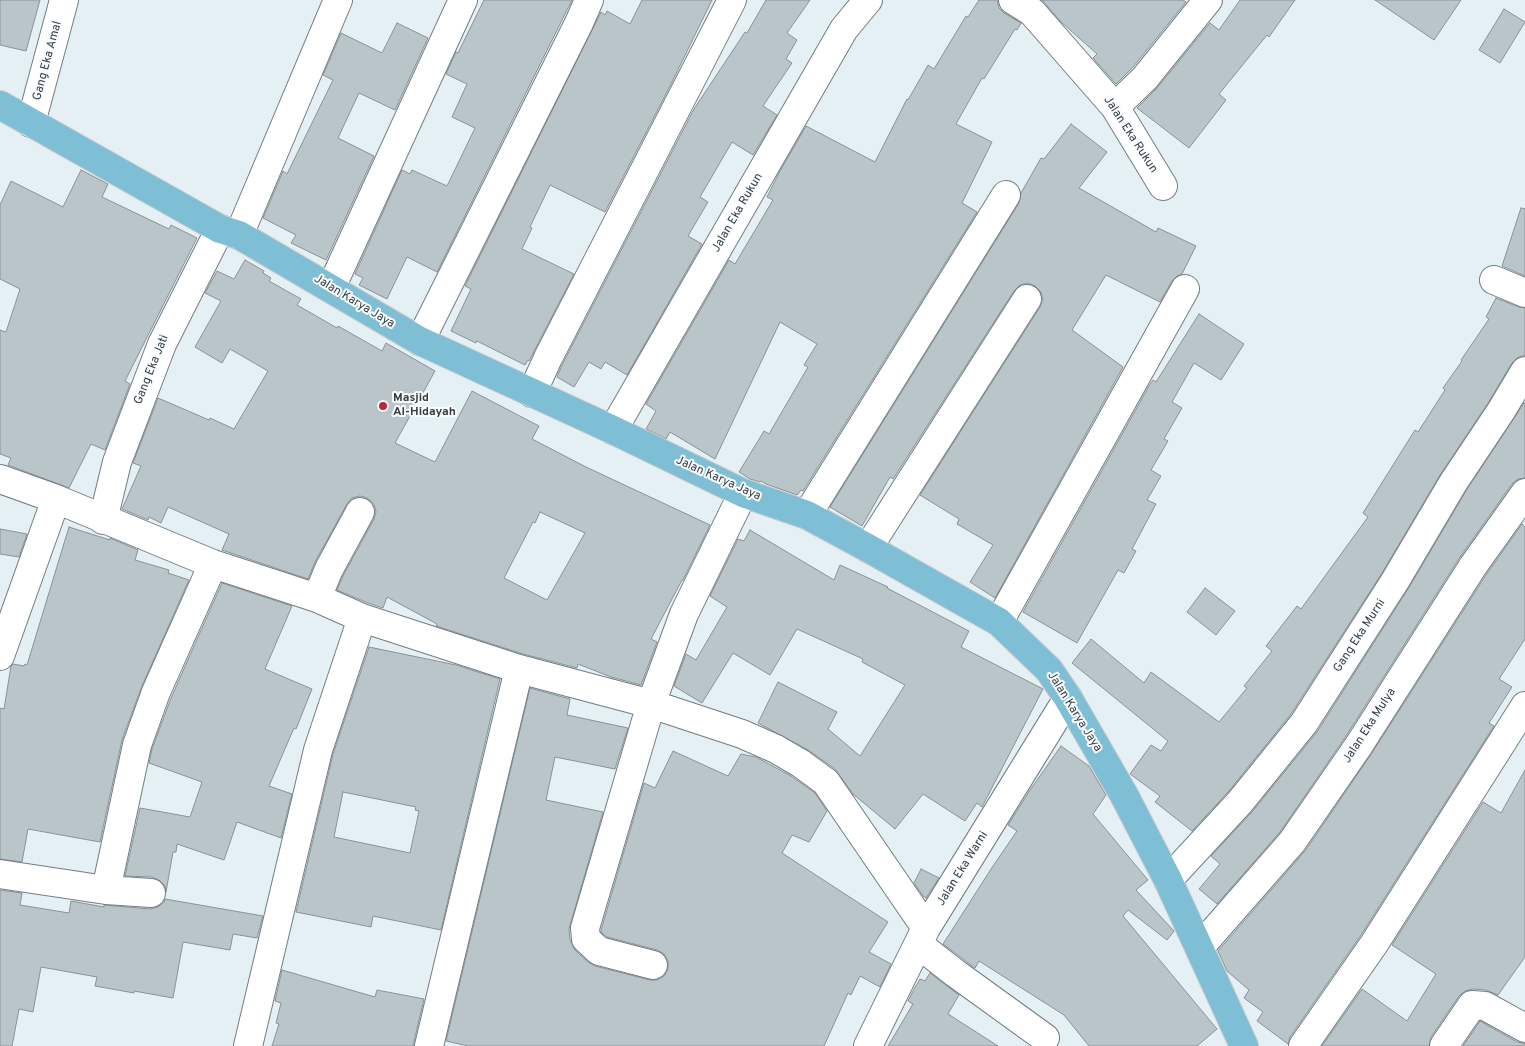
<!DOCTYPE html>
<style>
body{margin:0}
canvas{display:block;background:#e5f0f5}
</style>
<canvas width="1525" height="1046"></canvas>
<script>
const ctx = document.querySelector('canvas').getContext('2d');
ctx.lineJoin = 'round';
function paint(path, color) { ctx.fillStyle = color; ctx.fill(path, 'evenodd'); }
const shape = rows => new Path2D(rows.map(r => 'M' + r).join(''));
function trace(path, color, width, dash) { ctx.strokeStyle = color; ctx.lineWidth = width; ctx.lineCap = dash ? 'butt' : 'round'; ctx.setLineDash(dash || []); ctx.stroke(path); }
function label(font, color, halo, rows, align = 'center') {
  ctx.font = font + ' Overpass,sans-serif'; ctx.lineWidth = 4; ctx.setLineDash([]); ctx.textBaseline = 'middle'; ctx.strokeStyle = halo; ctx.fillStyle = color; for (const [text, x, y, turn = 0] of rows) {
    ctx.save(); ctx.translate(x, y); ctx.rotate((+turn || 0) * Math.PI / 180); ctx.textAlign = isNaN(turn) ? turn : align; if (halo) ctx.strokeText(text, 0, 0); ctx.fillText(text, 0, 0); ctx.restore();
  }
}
const building = shape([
 [0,0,40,0,26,51,0,45,0,0],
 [484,0,572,0,437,272,407,257,387,299,359,285,363,278,355,274,402,170,410,174,412,170,447,186,475,128,452,117,467,84,446,74,456,52,458,53,484,0],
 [642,0,712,0,671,84,605,212,550,185,530,227,532,228,522,249,574,274,529,361,528,360,525,365,477,341,476,343,451,331,471,289,465,286,601,12,605,15,607,11,630,24,642,0],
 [766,0,810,0,787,33,797,40,786,59,792,63,763,106,777,115,753,155,732,142,700,197,708,202,688,236,702,244,627,375,605,362,601,369,589,362,574,387,557,377,562,365,694,109,745,32,747,33,766,0],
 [979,0,997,0,999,8,1004,13,1021,23,1017,30,1015,29,984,79,982,78,956,124,992,142,962,203,977,212,803,491,801,490,797,495,766,484,761,481,760,482,750,479,739,472,764,431,769,434,808,367,804,365,817,344,780,322,715,459,670,432,666,439,646,429,656,411,646,404,729,260,735,264,773,200,767,197,780,171,806,126,875,162,907,99,908,100,928,65,934,69,966,16,968,17,979,0],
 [1042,0,1183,0,1186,2,1133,67,1116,84,1093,58,1097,54,1060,21,1042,0],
 [1240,0,1295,0,1269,37,1267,35,1219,94,1226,100,1189,148,1137,108,1157,88,1210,23,1219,30,1240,0],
 [1375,0,1461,0,1434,40,1375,0],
 [1504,9,1525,22,1500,63,1479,50,1504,9],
 [397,23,428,38,395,110,359,93,338,138,374,156,326,260,291,243,296,235,263,218,283,171,287,174,333,80,323,75,341,33,382,53,397,23],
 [1071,124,1107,152,1079,188,1156,232,1158,228,1196,246,1182,274,1177,276,1172,281,1160,302,1106,275,1072,330,1123,367,995,598,970,582,993,545,957,524,959,519,920,495,1040,307,1043,300,1041,292,1035,286,1028,283,1020,285,1014,291,893,479,890,477,862,526,830,507,1019,203,1021,193,1041,158,1044,159,1071,124],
 [81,170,108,184,102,197,169,229,171,225,197,238,125,381,130,384,105,450,91,444,69,488,8,465,11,458,0,454,0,330,6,332,20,289,0,279,0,205,11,181,63,207,81,170],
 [1521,208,1525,209,1525,276,1502,266,1521,208],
 [245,260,264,271,263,273,271,278,269,281,301,299,297,305,337,328,338,326,382,351,386,343,435,371,395,443,435,462,472,391,539,426,532,439,586,467,710,525,683,580,682,580,651,639,657,642,641,685,611,677,578,664,577,668,523,654,436,626,437,624,387,597,383,608,368,603,337,590,343,576,374,519,376,512,374,504,367,498,360,496,352,498,347,504,315,562,308,579,222,550,229,534,168,507,161,523,149,517,148,520,122,509,141,466,133,463,158,398,209,420,210,418,234,429,268,371,230,349,222,363,195,347,221,301,205,293,217,271,234,279,245,260],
 [540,512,585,533,547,600,504,578,533,522,535,523,540,512],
 [1496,298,1519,307,1525,308,1525,355,1517,358,1512,363,1488,403,1440,475,1382,573,1291,714,1228,792,1192,831,1155,802,1160,796,1130,774,1151,745,1161,751,1168,741,1072,663,1091,639,1144,683,1151,672,1219,722,1247,688,1244,686,1272,651,1266,646,1297,606,1301,609,1368,517,1363,513,1415,430,1418,432,1445,390,1443,388,1462,361,1461,360,1489,319,1486,317,1496,298],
 [1199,314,1244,344,1221,380,1194,363,1172,402,1182,408,1164,439,1168,441,1151,470,1161,476,1147,500,1156,504,1132,549,1136,551,1124,573,1118,570,1077,643,1023,612,1149,386,1153,380,1156,382,1199,314],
 [1524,403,1525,404,1525,478,1518,479,1512,484,1460,557,1346,736,1280,832,1217,904,1199,889,1220,864,1211,856,1252,812,1317,732,1408,589,1466,491,1524,403],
 [1522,524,1525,527,1525,639,1499,679,1512,687,1489,723,1494,726,1361,935,1290,1037,1288,1044,1257,1021,1263,1012,1244,998,1249,990,1227,971,1218,951,1305,851,1372,753,1486,575,1522,524],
 [69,527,110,540,110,538,138,550,135,560,169,570,168,573,189,580,142,686,122,740,100,842,28,829,22,862,0,859,0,708,4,709,11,666,13,664,24,666,25,664,27,665,69,527],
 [0,529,27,534,19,557,0,554,0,529],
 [750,530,834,580,840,565,888,587,887,588,969,631,961,647,1043,689,982,807,977,803,965,821,923,794,895,829,853,794,835,769,808,750,758,723,778,682,837,712,828,729,860,756,905,685,862,662,863,659,797,629,770,675,733,653,702,703,674,686,686,654,696,660,727,607,710,596,738,539,744,541,750,530],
 [222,583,292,606,265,669,312,689,296,729,294,728,269,786,292,794,281,838,237,822,224,860,177,844,176,852,173,852,166,892,165,886,159,880,152,877,125,876,140,808,190,817,202,782,149,763,152,749,171,698,222,583],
 [1205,588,1235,611,1216,635,1187,612,1205,588],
 [369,647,456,665,500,679,441,930,373,916,371,927,296,912,333,754,369,647],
 [343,792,416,807,415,810,419,811,410,853,334,837,343,792],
 [530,688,570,699,567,715,628,728,615,769,555,757,546,800,603,812,569,929,570,940,575,950,588,962,595,966,650,980,657,980,664,976,668,969,668,961,664,954,657,950,607,937,601,932,601,930,644,783,655,788,673,751,728,776,741,754,756,757,791,776,815,793,827,811,809,842,792,835,782,853,888,922,869,952,891,964,880,987,860,976,851,995,848,993,824,1046,468,1046,446,1041,530,688],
 [1061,746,1089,766,1106,795,1093,814,1148,880,1136,890,1174,931,1167,940,1128,910,1123,916,1217,1029,1197,1046,1089,1046,1064,1015,979,961,975,968,943,944,993,866,1017,831,1008,825,1030,790,1061,746],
 [1525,770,1525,957,1498,995,1486,990,1473,989,1465,991,1459,996,1431,1037,1429,1046,1322,1046,1362,989,1407,1021,1436,974,1392,945,1483,802,1501,813,1525,770],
 [921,869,939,878,926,898,923,896,914,883,921,869],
 [0,890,22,893,20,905,69,913,71,901,104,907,104,905,150,909,158,907,164,902,165,899,263,916,257,938,233,934,230,950,183,942,173,998,134,991,134,993,95,986,97,977,41,967,33,1012,19,1009,12,1046,0,1046,0,890],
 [282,970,375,997,377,990,424,999,413,1046,272,1046,279,1024,276,1023,281,1003,275,1001,282,970],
 [930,973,959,995,948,1014,998,1046,888,1046,913,1004,908,1001,913,991,920,979,925,981,930,973],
 [1480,1021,1517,1042,1525,1044,1525,1046,1463,1046,1480,1021]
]);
const minor = shape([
 [1013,0,1032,12,1115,107,1163,186],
 [1115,107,1145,78,1208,0],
 [31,123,64,0],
 [239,235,338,0],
 [1494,280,1525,293],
 [331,288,463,0],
 [420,341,579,23,589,0],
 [532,393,548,358,732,0],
 [613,430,844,29,868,0],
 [0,479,56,499,213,564,317,598,362,618,519,669,651,704,742,734,776,749,800,763,826,782,926,928],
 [807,515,1006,195],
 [103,520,117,462,162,344,220,229],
 [868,548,1027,299],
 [317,598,329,569,360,512],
 [999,622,1185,289],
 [0,656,56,499],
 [0,874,106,890,151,893],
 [1168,880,1240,802,1304,723,1395,581,1453,483,1501,411,1525,371],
 [106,890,137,745,156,692,213,564],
 [918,944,955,973,1045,1038],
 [1200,947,1292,842,1359,745,1473,566,1525,493],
 [653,965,599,951,586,939,585,928,651,704,684,614,743,493],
 [248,1046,318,750,362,618],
 [429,1046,519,669],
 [868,1046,926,928,1068,698],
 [1303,1046,1374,944,1525,706],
 [1444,1046,1472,1005,1485,1006,1525,1028]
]);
const major = shape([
 [0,105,220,229,239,235,420,341,613,430,743,493,807,515,868,548,999,622,1049,670,1068,698,1124,795,1168,880,1244,1046]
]);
const markers = [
 [383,406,5,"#b92842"]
];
const streetNames = [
 ["Gang Eka Amal",48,61,-75],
 ["Jalan Eka Rukun",1130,135,57],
 ["Jalan Eka Rukun",738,213,-60],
 ["Jalan Karya Jaya",354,302,31],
 ["Gang Eka Jati",152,370,-68],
 ["Jalan Karya Jaya",718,479,24],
 ["Gang Eka Murni",1360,636,-57],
 ["Jalan Karya Jaya",1074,712,58],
 ["Jalan Eka Mulya",1370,726,-57],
 ["Jalan Eka Warni",963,869,-58]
];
const poiNames = [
 ["Masjid",393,399],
 ["Al-Hidayah",393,413]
];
paint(building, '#bac5ca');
trace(building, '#889297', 1);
trace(minor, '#737d82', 30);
trace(major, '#cbcccd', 30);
trace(minor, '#fff', 28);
trace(major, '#7ebfd5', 28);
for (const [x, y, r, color] of markers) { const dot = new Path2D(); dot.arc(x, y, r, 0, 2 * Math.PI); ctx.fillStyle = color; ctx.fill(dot); trace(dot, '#f7fcfe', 2); }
label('12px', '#383c3e', '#f7fcfe', streetNames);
label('bold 12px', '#383c3e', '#f7fcfe', poiNames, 'left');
</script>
